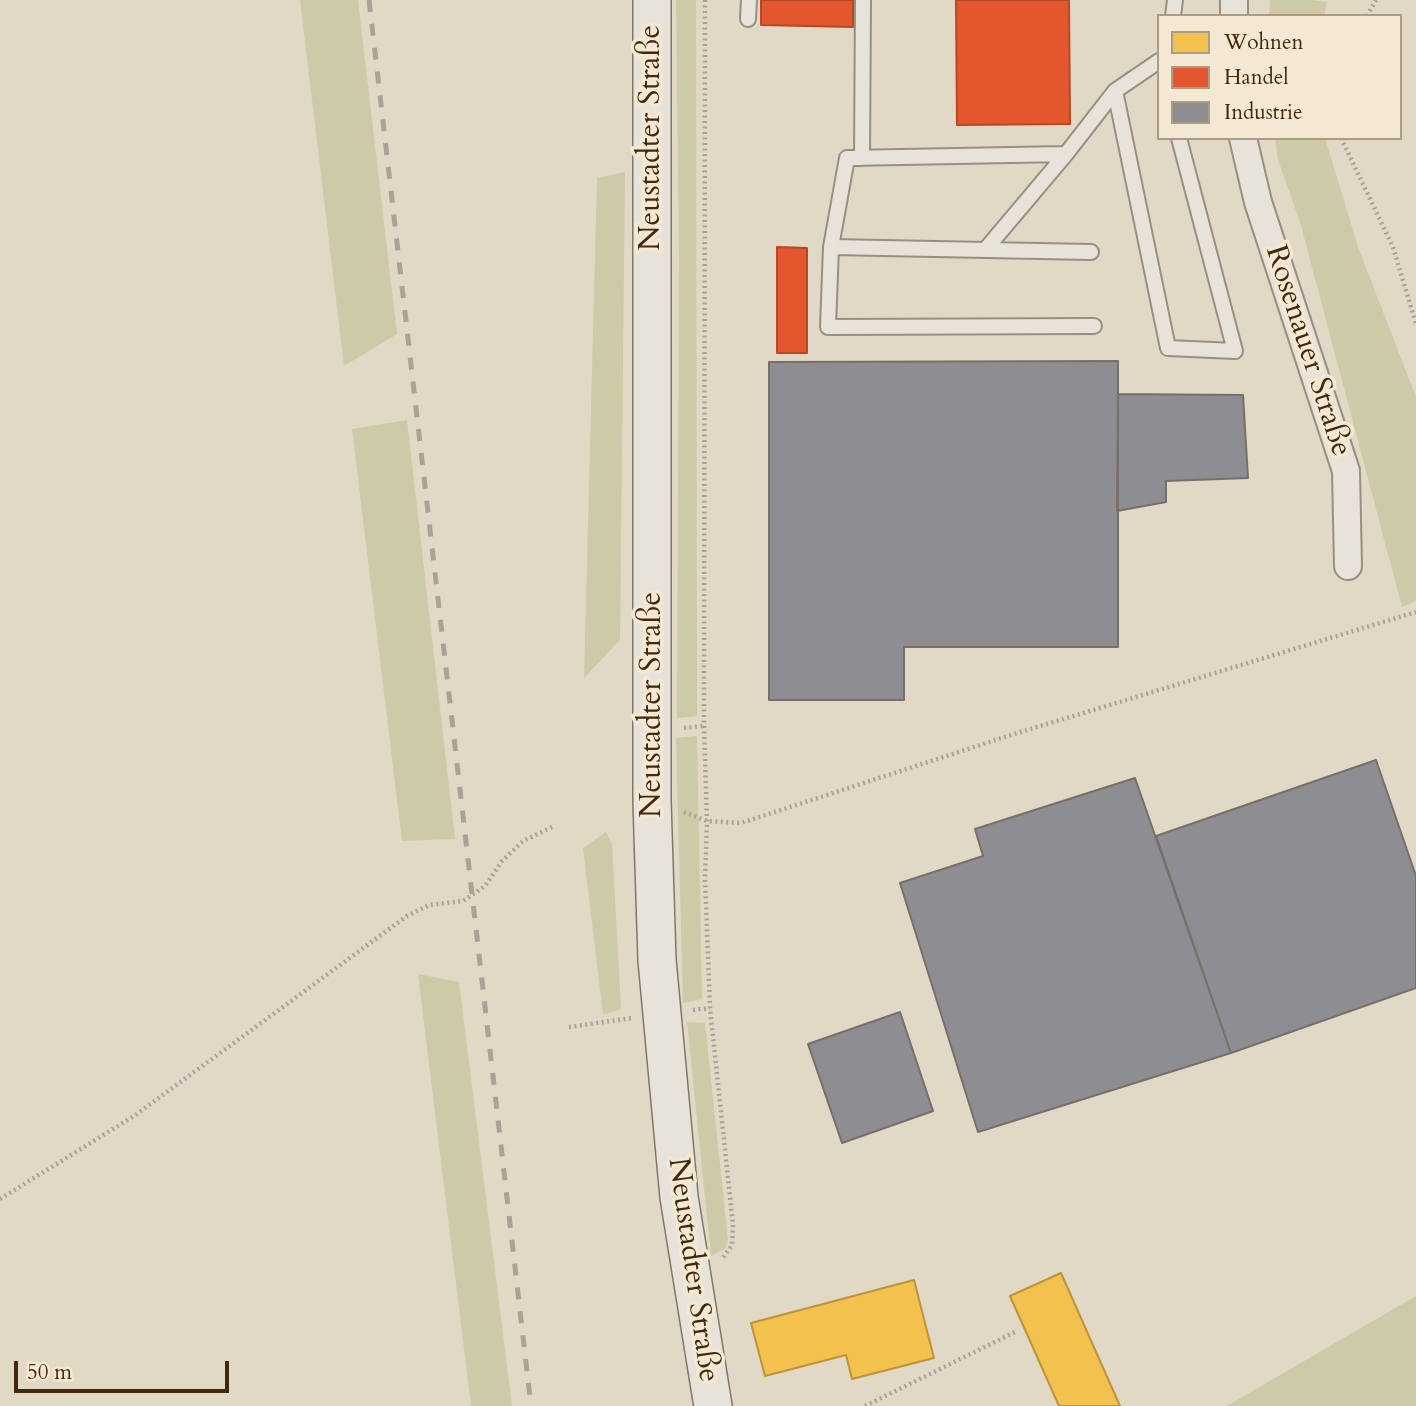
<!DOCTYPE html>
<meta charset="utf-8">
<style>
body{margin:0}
#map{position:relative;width:1416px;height:1406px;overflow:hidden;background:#e2d8c6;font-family:Cardo,serif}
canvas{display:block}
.legend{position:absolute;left:1157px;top:14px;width:245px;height:126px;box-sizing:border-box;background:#f3e8d3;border:2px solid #ad9b83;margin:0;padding:9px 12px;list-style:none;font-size:21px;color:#43280b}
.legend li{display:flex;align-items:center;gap:14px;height:35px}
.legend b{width:35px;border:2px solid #ad9b83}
.scale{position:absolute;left:14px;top:1361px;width:215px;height:32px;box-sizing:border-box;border:4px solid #43280b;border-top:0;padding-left:9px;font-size:21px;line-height:24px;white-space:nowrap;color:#43280b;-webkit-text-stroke:5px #f3e8d3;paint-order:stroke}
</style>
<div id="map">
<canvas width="1416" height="1406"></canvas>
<ul class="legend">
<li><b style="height:19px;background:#f2c14e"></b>Wohnen</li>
<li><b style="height:19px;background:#e4572e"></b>Handel</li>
<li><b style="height:19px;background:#8d8d92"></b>Industrie</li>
</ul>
<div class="scale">50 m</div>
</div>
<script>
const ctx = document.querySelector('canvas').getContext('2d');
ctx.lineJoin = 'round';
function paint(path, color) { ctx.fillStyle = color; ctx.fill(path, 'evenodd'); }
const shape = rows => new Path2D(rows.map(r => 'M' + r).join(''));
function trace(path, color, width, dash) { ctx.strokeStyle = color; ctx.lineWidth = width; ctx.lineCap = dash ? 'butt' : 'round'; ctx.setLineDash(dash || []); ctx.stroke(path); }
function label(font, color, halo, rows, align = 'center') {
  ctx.font = font + ' Cardo,serif'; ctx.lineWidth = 7; ctx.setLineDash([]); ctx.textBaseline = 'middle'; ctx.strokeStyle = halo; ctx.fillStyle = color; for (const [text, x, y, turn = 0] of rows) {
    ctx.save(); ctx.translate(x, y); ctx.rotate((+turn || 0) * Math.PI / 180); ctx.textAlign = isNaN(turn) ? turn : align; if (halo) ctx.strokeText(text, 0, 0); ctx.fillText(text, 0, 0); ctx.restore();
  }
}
const green = shape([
 [300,0,358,0,397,334,344,366],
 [676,0,696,0,697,716,677,718,679,259],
 [1270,0,1311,0,1327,2,1324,16,1269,16],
 [1275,138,1325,138,1358,247,1416,397,1416,601,1402,607,1300,222,1278,160],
 [625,172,620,640,584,678,597,178],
 [407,420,455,839,402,841,352,429],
 [697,736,702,999,683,1003,676,738],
 [606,832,612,844,621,1009,603,1015,583,848],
 [418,974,459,982,512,1406,471,1406],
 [687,1022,705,1023,728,1240,725,1249,711,1256],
 [1416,1296,1416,1406,1226,1406,1232,1403]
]);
const homes = shape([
 [1061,1273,1120,1406,1059,1406,1010,1296,1061,1273],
 [914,1280,934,1358,852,1379,846,1355,765,1376,751,1323,914,1280]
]);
const shops = shape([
 [761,0,853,0,853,27,761,25,761,0],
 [956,0,1069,0,1070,124,957,125,956,0],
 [777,247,807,248,807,353,777,353,777,247]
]);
const industry = shape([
 [1118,361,1118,647,904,647,904,700,769,700,769,362,1118,361],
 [1118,394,1243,395,1248,478,1166,481,1166,502,1117,511,1118,394],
 [1376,760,1416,876,1416,988,1231,1053,1156,836,1376,760],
 [1135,778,1231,1053,978,1132,900,883,983,856,975,829,1135,778],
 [900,1012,933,1111,842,1143,808,1044,900,1012]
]);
const path = shape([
 [705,0,704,726,707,821,705,878,710,1008,733,1225,732,1245,722,1259],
 [1367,16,1376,0],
 [1341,138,1393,247,1416,324],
 [684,728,704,726],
 [684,812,707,821,741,823,1014,734,1416,612],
 [693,1010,710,1008],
 [569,1027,632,1018],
 [0,1199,134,1116,407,916,429,905,463,901,485,886,502,861,523,841,552,827],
 [865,1406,1015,1332]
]);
const lane = shape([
 [1173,16,1175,0],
 [748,19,749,0],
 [1115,91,1168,348,1235,351,1179,138],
 [862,158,863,0],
 [831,247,1091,252],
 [985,250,1066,154],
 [1094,326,828,327,831,247,847,158,1066,154,1115,91,1159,61]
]);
const street = shape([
 [1234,0,1234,16],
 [1243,138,1258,202,1346,471,1348,566]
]);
const secondary = shape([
 [652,0,652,801,657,960,679,1197,713,1406]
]);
const rail = shape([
 [369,0,531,1406]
]);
const streetNames = [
 ["Neustadter Straße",652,138,-90],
 ["Rosenauer Straße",1307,351,72],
 ["Neustadter Straße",653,705,-90],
 ["Neustadter Straße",692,1270,82]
];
paint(green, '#cdcaa7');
paint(homes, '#f2c14e');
trace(homes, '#be933a', 2);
paint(shops, '#e4572e');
trace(shops, '#b44924', 2);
paint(industry, '#8d8d92');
trace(industry, '#776f6a', 2);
trace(lane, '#988f81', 18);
trace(street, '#988f81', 30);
trace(secondary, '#817769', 40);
trace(path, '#a9a299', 4.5, [2, 3.5]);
trace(lane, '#e8e3da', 14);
trace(street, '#e8e3da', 26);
trace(secondary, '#e8e3da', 37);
trace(rail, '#a9a299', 5, [12, 12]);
label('30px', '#43280b', '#f3e8d3', streetNames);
</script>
